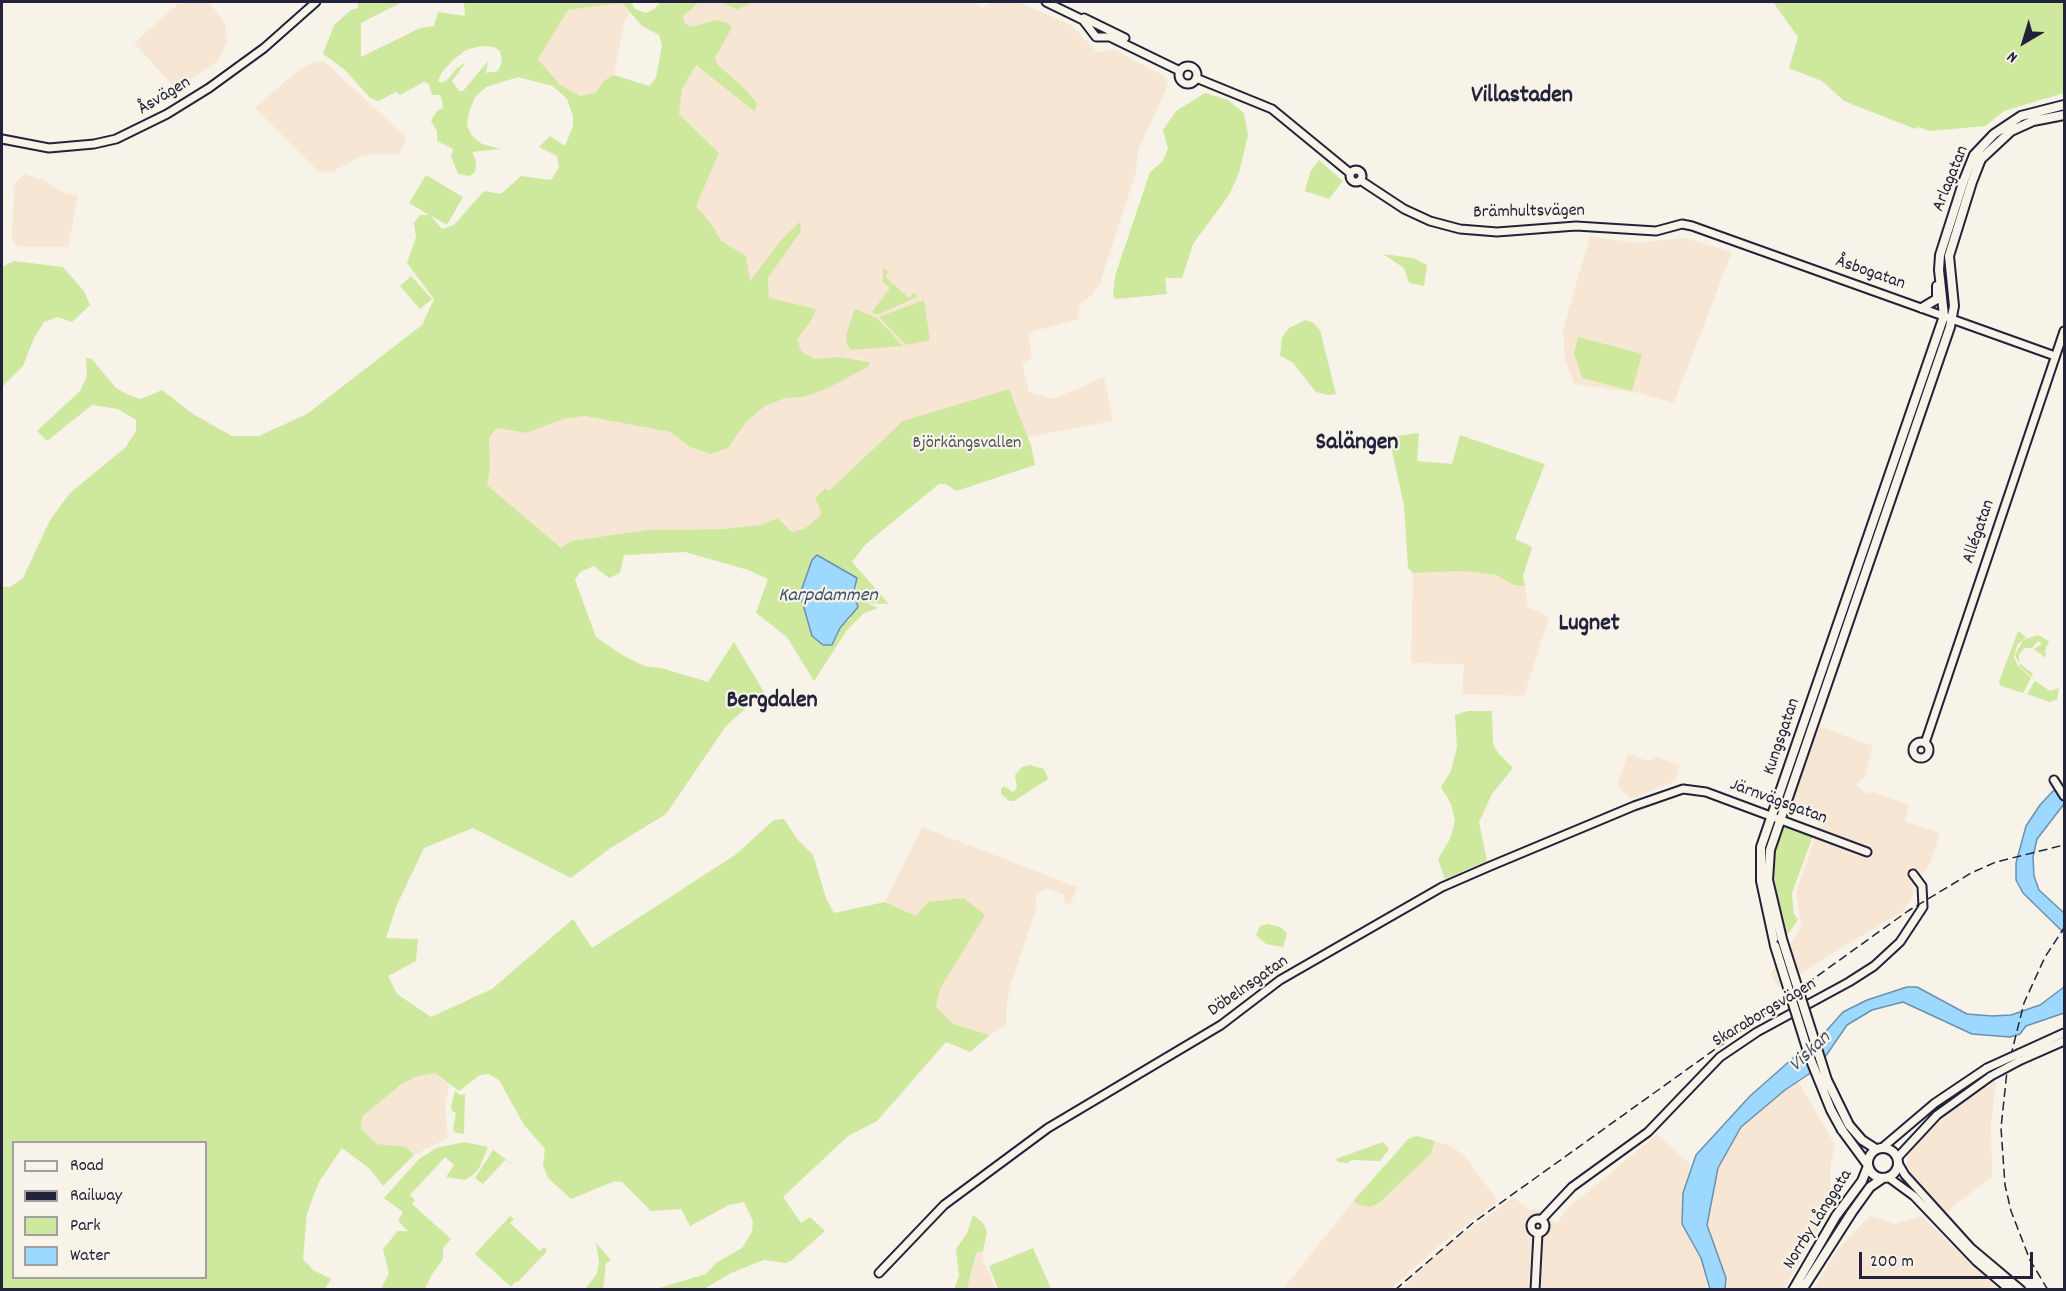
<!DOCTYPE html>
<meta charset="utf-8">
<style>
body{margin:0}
#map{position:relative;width:2066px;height:1291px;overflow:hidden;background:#f7f3e8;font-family:Dekko,sans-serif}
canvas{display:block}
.frame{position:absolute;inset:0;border:3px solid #22223b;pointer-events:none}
.legend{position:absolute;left:12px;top:1141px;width:195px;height:138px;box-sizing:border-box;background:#f7f3e8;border:2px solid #a29fa3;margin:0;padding:8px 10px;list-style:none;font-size:18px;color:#22223b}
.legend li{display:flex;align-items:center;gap:12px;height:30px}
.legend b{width:30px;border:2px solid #a29fa3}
.north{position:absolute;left:1994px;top:12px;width:60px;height:60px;-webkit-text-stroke:4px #f7f3e8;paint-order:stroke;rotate:218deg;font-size:16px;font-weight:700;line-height:24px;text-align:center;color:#22223b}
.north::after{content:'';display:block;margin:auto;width:21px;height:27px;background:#22223b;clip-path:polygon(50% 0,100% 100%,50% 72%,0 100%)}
.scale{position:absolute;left:1859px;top:1252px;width:174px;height:27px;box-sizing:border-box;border:3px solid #22223b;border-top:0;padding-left:8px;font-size:18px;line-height:21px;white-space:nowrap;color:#22223b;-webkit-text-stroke:4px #f7f3e8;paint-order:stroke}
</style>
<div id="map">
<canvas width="2066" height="1291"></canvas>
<div class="frame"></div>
<ul class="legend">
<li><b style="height:8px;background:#f7f3e8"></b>Road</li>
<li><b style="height:8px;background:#22223b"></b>Railway</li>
<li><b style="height:16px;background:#cee89e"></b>Park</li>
<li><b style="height:16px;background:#9dd9fe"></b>Water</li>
</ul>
<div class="north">N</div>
<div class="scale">200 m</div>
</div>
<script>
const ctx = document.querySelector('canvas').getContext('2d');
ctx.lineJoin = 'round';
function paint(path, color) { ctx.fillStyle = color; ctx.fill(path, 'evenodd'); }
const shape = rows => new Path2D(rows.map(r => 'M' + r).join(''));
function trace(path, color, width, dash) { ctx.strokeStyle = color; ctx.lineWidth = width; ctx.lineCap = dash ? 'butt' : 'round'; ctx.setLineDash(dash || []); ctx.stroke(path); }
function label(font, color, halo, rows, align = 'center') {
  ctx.font = font + ' Dekko,sans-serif'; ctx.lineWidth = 4.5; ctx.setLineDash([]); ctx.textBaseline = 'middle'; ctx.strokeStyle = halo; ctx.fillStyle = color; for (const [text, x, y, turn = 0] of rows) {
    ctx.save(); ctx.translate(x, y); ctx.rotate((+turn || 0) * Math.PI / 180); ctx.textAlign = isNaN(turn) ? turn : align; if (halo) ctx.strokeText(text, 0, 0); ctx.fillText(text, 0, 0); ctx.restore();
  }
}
const built = shape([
 [180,2,209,2,225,24,227,42,218,61,176,89,134,43],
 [753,2,975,2,983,8,989,2,1019,2,1071,25,1097,52,1115,50,1164,76,1168,85,1138,150,1136,172,1100,283,1091,296,1080,304,1078,319,1028,333,1032,359,1022,363,1029,392,1053,399,1104,377,1113,421,1028,437,1009,390,828,491,824,488,815,498,821,512,819,517,804,529,792,532,778,518,760,525,724,529,647,530,571,541,561,548,486,485,490,467,489,437,497,428,526,433,563,419,585,416,670,432,690,447,728,448,746,422,765,406,785,398,804,397,868,367,861,359,815,359,802,352,797,340,812,319,816,309,769,299,768,278,800,231,781,240,750,282,746,256,721,241,713,226,696,206,719,153,679,114,682,89,696,65,755,112,743,87,717,64,715,58,732,28,716,20,690,27,684,22,683,15,698,3,723,3,737,10],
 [622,3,629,13,624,23,614,75,605,80,595,93,580,96,560,85,538,59,568,10],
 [324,61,405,136,405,143,398,155,374,154,357,158,332,172,318,171,255,108,298,70,315,62],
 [24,174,41,179,62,192,78,196,68,247,24,247,16,245,12,239,14,184],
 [1590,236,1636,243,1684,238,1732,252,1674,403,1638,393,1574,384,1565,359,1563,330],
 [1464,571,1497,575,1514,585,1525,586,1528,607,1549,617,1524,696,1462,694,1464,664,1411,663,1413,573],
 [1819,726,1873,746,1865,777,1860,780,1858,785,1861,790,1866,792,1866,794,1874,792,1909,805,1905,821,1940,833,1929,866,1913,886,1913,895,1904,910,1778,987,1770,975,1801,928,1796,892,1821,821,1788,809],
 [1628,754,1648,761,1657,757,1680,765,1675,781,1632,799,1617,786],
 [922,827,1077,887,1070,906,1063,901,1065,895,1050,889,1045,889,1036,895,1037,906,1011,984,1006,1007,1006,1025,990,1035,953,1024,936,1007,940,989,984,915,916,916,885,902],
 [435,1073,449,1085,445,1106,448,1138,414,1155,406,1147,377,1144,361,1129,362,1117,400,1085,415,1077],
 [1996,1081,1991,1124,1992,1176,1944,1214,1906,1167,1909,1154,1928,1132,1958,1106],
 [1799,1082,1835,1145,1830,1167,1830,1200,1826,1215,1784,1289,1725,1289,1726,1278,1707,1225,1718,1168,1741,1127,1785,1090],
 [1657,1134,1691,1165,1683,1193,1682,1224,1701,1258,1710,1289,1400,1290,1442,1249,1514,1197,1528,1210,1539,1209,1556,1224,1568,1208],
 [1435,1141,1449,1145,1464,1155,1498,1201,1441,1244,1391,1289,1282,1290,1354,1200,1356,1204,1379,1203,1431,1154],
 [1870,1216,1895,1224,1921,1216,1999,1289,1813,1289,1838,1249],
 [983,1251,983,1259,996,1289,967,1290,976,1253]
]);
const green = shape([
 [358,2,402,2,361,23,361,57,420,28,434,26,438,12,465,16,464,2,631,2,635,9,646,13,654,9,661,2,753,2,737,10,723,3,698,3,683,16,684,22,690,27,716,20,728,23,732,28,715,58,717,64,743,87,757,103,755,112,696,65,682,89,679,114,719,153,696,206,713,226,721,241,746,256,750,281,781,240,800,222,801,231,768,278,769,298,816,309,812,319,797,340,802,352,815,359,839,357,870,362,868,367,828,388,804,397,785,398,765,406,746,422,728,448,711,454,690,447,670,432,585,416,563,419,526,433,497,428,489,438,490,467,487,485,561,548,571,541,647,530,724,529,760,525,778,518,792,532,804,529,819,517,821,512,815,498,825,488,829,491,903,421,1009,389,1031,445,1035,465,956,491,946,484,939,484,866,544,852,562,889,604,867,603,878,608,864,613,847,630,814,681,787,637,756,613,768,579,748,570,685,552,624,555,620,573,609,578,594,566,580,572,575,580,596,637,622,655,644,666,661,668,708,682,734,642,764,692,726,726,666,814,609,849,571,878,473,828,424,848,396,907,386,938,418,939,416,961,388,976,397,994,431,1017,492,989,573,919,592,948,735,855,774,820,784,819,797,839,813,855,826,898,834,913,885,902,916,916,928,902,964,898,985,915,940,989,936,1007,953,1024,990,1035,970,1052,946,1042,877,1121,848,1136,783,1197,801,1223,810,1217,825,1231,792,1260,786,1263,764,1260,731,1273,704,1289,656,1289,706,1274,716,1263,742,1248,752,1232,753,1221,744,1202,729,1205,690,1226,681,1209,651,1211,622,1182,615,1181,571,1199,548,1178,543,1165,545,1149,524,1125,499,1080,488,1074,480,1075,459,1091,435,1073,415,1077,400,1085,362,1117,361,1129,377,1144,406,1147,414,1155,383,1186,370,1169,342,1148,319,1182,307,1213,303,1259,313,1270,331,1279,325,1289,2,1289,2,587,10,587,23,578,50,520,70,493,125,448,136,431,136,420,118,409,92,405,47,441,37,431,80,391,87,376,86,358,92,359,115,387,128,395,141,399,162,390,193,414,232,436,259,436,307,414,422,325,434,299,407,263,416,237,414,223,420,215,429,215,409,203,426,175,463,197,447,225,430,215,442,229,454,225,484,191,501,194,521,176,551,180,559,168,557,156,539,147,550,136,565,146,573,126,573,116,567,99,553,86,518,77,486,87,475,97,469,112,467,126,472,136,482,144,501,149,472,152,476,161,475,172,470,176,458,174,451,156,453,149,437,141,437,131,431,121,437,111,443,108,442,100,440,95,432,95,429,84,424,82,400,95,396,92,378,101,370,98,344,69,323,54,334,25,351,10,358,8],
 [622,3,642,26,659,35,662,45,656,78,649,86,614,75,605,80,595,93,580,96,560,85,538,59,568,10],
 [481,46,494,47,500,51,502,62,498,71,486,73,488,61,463,91,459,91,452,81,466,62,457,68,448,79,442,83,438,81,442,72,453,60,466,50],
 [812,560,857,578,855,600,850,619,840,628,837,637,823,645,812,636,800,594],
 [14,1142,206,1142,206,1278,14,1278],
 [1773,2,2064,2,2064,93,2004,111,1985,126,1930,131,1918,127,1915,129,1844,101,1822,81,1789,68,1798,37],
 [1205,93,1228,100,1244,113,1248,135,1239,173,1229,195,1193,244,1182,278,1165,278,1167,294,1116,299,1113,296,1115,276,1150,172,1162,162,1168,149,1163,130,1176,111],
 [1319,160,1343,181,1329,199,1305,191,1310,172],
 [1383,254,1413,258,1427,265,1424,286,1409,283,1404,268],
 [14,261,63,267,84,291,90,305,72,322,58,317,44,322,34,338,23,366,2,387,2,267],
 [883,268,889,272,885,277,909,298,914,293,917,297,877,315,872,312,890,288,883,282],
 [411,276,432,299,420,309,400,286],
 [924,300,930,340,906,345,879,317],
 [855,309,877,318,903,346,851,350,847,345,846,335],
 [1305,320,1312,322,1320,330,1336,394,1327,395,1316,392,1292,362,1280,356,1282,337,1289,328],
 [1578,337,1642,354,1632,391,1582,378,1574,353],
 [1419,433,1417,461,1452,464,1460,435,1545,464,1515,539,1532,547,1523,576,1525,586,1514,585,1496,575,1464,571,1413,573,1408,568,1404,506,1389,437],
 [2018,631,2026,637,2017,645,2014,657,2018,666,2031,678,2023,693,2001,686,1999,682],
 [2038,635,2049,641,2045,651,2046,658,2034,649,2042,644,2038,641,2032,648,2024,648,2019,655,2019,663,2033,674,2032,677,2021,668,2015,655,2023,640],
 [2035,681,2050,691,2059,688,2057,699,2050,702,2027,694],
 [1468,711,1492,711,1493,744,1498,753,1513,768,1492,794,1479,822,1487,861,1445,879,1438,859,1450,839,1455,821,1451,804,1441,787,1451,771,1457,747,1455,715],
 [1030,765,1044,769,1048,779,1014,801,1009,801,1001,794,1001,789,1004,786,1013,792,1017,788,1015,775,1022,767],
 [1782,824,1813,836,1792,893,1794,914,1798,920,1788,934,1783,927,1776,902,1772,870],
 [1268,924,1280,927,1287,933,1283,947,1266,944,1256,935,1260,926],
 [455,1091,460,1095,465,1094,464,1134,456,1133,453,1129,456,1113,452,1111,451,1106],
 [1417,1136,1435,1141,1431,1154,1379,1203,1370,1207,1356,1204,1354,1200,1396,1153,1408,1139],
 [465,1142,488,1147,479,1168,473,1175,465,1180,446,1177,454,1165,445,1157,410,1195,415,1200,412,1204,451,1239,443,1248,443,1259,431,1276,425,1289,381,1289,389,1273,383,1249,398,1231,408,1231,398,1221,403,1212,384,1198,419,1159,436,1148],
 [1383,1142,1389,1149,1380,1161,1352,1160,1348,1163,1338,1162,1336,1159],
 [493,1150,516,1167,505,1160,483,1184,475,1178],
 [973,1215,983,1223,987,1232,984,1246,983,1251,976,1253,967,1289,954,1289,959,1276,956,1249,967,1233],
 [510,1216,514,1219,510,1223,540,1251,544,1247,547,1251,518,1282,516,1281,511,1287,475,1254],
 [596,1243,611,1260,606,1263,603,1289,585,1289,597,1274,599,1262],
 [1033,1248,1051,1289,998,1289,989,1266]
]);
const water = shape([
 [817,555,857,578,854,591,858,607,840,628,832,645,823,645,812,636,800,594,812,560,817,555],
 [2064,785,2064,804,2037,839,2033,857,2034,876,2039,890,2064,913,2064,933,2023,893,2016,880,2016,863,2026,826,2040,805,2052,792,2064,785],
 [1907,987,1917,987,1967,1014,1992,1016,2011,1015,2040,1005,2064,987,2064,1013,2026,1026,2020,1034,2010,1037,1972,1034,1903,1002,1872,1010,1847,1025,1823,1060,1809,1074,1785,1090,1741,1127,1718,1168,1707,1225,1726,1278,1725,1289,1710,1289,1701,1258,1682,1224,1683,1193,1696,1155,1750,1096,1801,1051,1819,1039,1843,1012,1867,1000,1907,987]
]);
const secondary = shape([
 [1046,2,1083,20,1096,37,1110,37,1180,71],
 [1084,18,1125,38],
 '1179 75a9 9 0 1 1 18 0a9 9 0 1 1-18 0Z',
 [1196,78,1272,109,1350,173],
 [2,139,49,148,94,144,116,139,167,114,209,88,264,48,316,2],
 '1350 176a6 6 0 1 1 12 0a6 6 0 1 1-12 0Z',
 [1360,180,1404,209,1430,221,1460,229,1497,232,1576,226,1656,231,1682,224,1692,226,2055,356],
 '1913 750a8 8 0 1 1 16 0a8 8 0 1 1-16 0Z',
 [1925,743,2064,331],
 [2054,780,2064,796],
 [2020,1053,2064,1033],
 [2021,1060,2064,1041],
 [1882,1148,1935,1103,1987,1068],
 [1897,1158,1937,1115,1991,1076],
 [1898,1163,1905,1175,1971,1248,2021,1290],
 [1888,1177,1914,1196,1976,1261,2010,1290],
 '1531 1226a7 7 0 1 1 14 0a7 7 0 1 1-14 0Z',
 [1541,1220,1572,1187,1648,1132,1720,1057,1757,1032,1849,982,1874,966,1900,942,1923,907,1922,886,1913,874],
 [879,1273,944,1205,1048,1128,1221,1025,1280,980,1442,887,1488,867,1634,806,1683,789,1706,792,1867,852],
 [1535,1290,1538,1233]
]);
const primary = shape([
 [1922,308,1937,299,1937,286],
 [1782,939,1768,880,1770,850,1950,327,1954,306,1949,256,1972,182,1981,159,2011,131,2033,121,2064,115],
 [1775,946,1761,881,1761,847,1944,316,1939,270,1940,255,1964,180,1974,155,1994,134,2021,116,2064,105],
 [1849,1125,1862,1140,1876,1149],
 [1842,1130,1867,1164],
 '1868 1163a15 15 0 1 1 30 0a15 15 0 1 1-30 0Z',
 [1793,1290,1836,1216,1862,1181,1868,1166],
 [1802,1290,1852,1212,1870,1187,1883,1178]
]);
const rail = shape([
 [1395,1290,1474,1222,1908,911,1971,873,1996,862,2064,845],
 [2048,1290,2030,1260,2011,1211,2005,1185,2001,1128,2007,1071,2024,1003,2045,957,2064,928]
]);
const secondaryBridge = shape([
 [1987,1068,2020,1053],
 [1991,1076,2021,1060]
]);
const primaryBridge = shape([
 [1782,939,1827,1080,1849,1125],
 [1775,946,1810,1058,1831,1110,1842,1130]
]);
const streetNames = [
 ["Åsvägen",165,97,-31],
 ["Arlagatan",1952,179,-68],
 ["Brämhultsvägen",1529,213,-1],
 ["Åsbogatan",1870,274,19],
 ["Allégatan",1980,532,-71],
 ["Kungsgatan",1783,737,-71],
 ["Järnvägsgatan",1778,803,20],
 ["Döbelnsgatan",1249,987,-35],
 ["Skaraborgsvägen",1765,1014,-31],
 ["Norrby Långgata",1819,1220,-58]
];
const parkNames = [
 ["Björkängsvallen",967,445]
];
const waterNames = [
 ["Karpdammen",828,597],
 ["Viskan",1811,1053,-44]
];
const districtNames = [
 ["Villastaden",1522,98],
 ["Salängen",1357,445],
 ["Lugnet",1589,626],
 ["Bergdalen",772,703]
];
paint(built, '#f8e6d5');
paint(green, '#cee89e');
paint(water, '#9dd9fe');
trace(water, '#6c90b0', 1.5);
trace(secondary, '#22223b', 11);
trace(primary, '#22223b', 12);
trace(secondary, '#f7f3e8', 7);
trace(primary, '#f7f3e8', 8);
trace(rail, '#22223b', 1.5, [9, 4.5]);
trace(secondaryBridge, '#22223b', 11, []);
trace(primaryBridge, '#22223b', 12, []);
trace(secondaryBridge, '#f7f3e8', 7);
trace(primaryBridge, '#f7f3e8', 8);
label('18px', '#22223b', '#f7f3e8', streetNames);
label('18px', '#4d5454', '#f7f3e8', parkNames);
label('italic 20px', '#41506c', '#f7f3e8', waterNames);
label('bold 24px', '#22223b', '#f7f3e8', districtNames);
</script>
